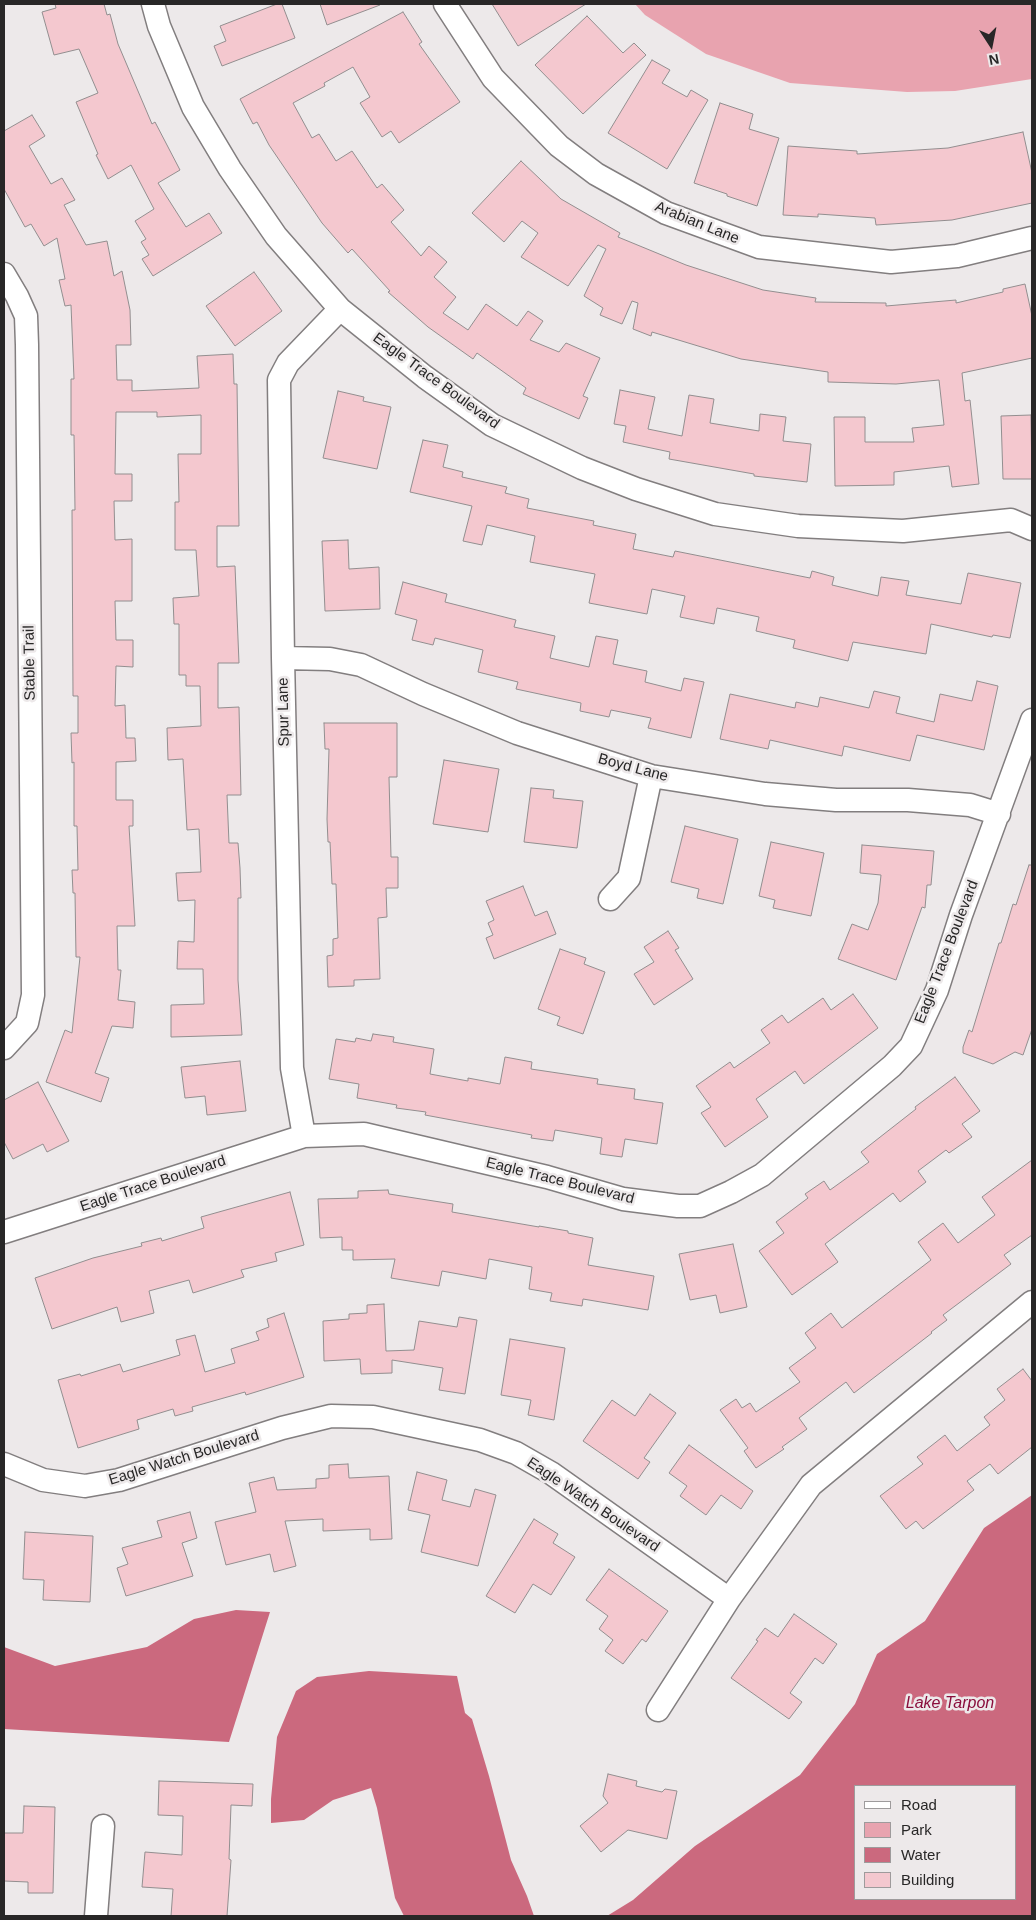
<!DOCTYPE html>
<style>
body{margin:0}
#map{position:relative;width:1036px;height:1920px;overflow:hidden;background:#ede9ea;font-family:Helvetica,sans-serif}
canvas{display:block}
.frame{position:absolute;inset:0;border:5px solid #282727;pointer-events:none}
.legend{position:absolute;left:854px;top:1785px;width:162px;height:115px;box-sizing:border-box;background:#ede9ea;border:1px solid #9e9b9c;margin:0;padding:6px 9px;list-style:none;font-size:15px;color:#282727}
.legend li{display:flex;align-items:center;gap:10px;height:25px}
.legend b{width:25px;border:1px solid #9e9b9c}
.north{position:absolute;left:966px;top:20px;width:50px;height:50px;-webkit-text-stroke:4px #ede9ea;paint-order:stroke;rotate:169deg;font-size:14px;font-weight:700;line-height:20px;text-align:center;color:#282727}
.north::after{content:'';display:block;margin:auto;width:18px;height:22px;background:#282727;clip-path:polygon(50% 0,100% 100%,50% 72%,0 100%)}
</style>
<div id="map">
<canvas width="1036" height="1920"></canvas>
<div class="frame"></div>
<ul class="legend">
<li><b style="height:6px;background:#fff"></b>Road</li>
<li><b style="height:14px;background:#e8a3af"></b>Park</li>
<li><b style="height:14px;background:#cb697e"></b>Water</li>
<li><b style="height:14px;background:#f4c8cf"></b>Building</li>
</ul>
<div class="north">N</div>
</div>
<script>
const ctx = document.querySelector('canvas').getContext('2d');
ctx.lineJoin = 'round';
function paint(path, color) { ctx.fillStyle = color; ctx.fill(path, 'evenodd'); }
const shape = rows => new Path2D(rows.map(r => 'M' + r).join(''));
function trace(path, color, width, dash) { ctx.strokeStyle = color; ctx.lineWidth = width; ctx.lineCap = dash ? 'butt' : 'round'; ctx.setLineDash(dash || []); ctx.stroke(path); }
function label(font, color, halo, rows, align = 'center') {
  ctx.font = font + ' Helvetica,sans-serif'; ctx.lineWidth = 5; ctx.setLineDash([]); ctx.textBaseline = 'middle'; ctx.strokeStyle = halo; ctx.fillStyle = color; for (const [text, x, y, turn = 0] of rows) {
    ctx.save(); ctx.translate(x, y); ctx.rotate((+turn || 0) * Math.PI / 180); ctx.textAlign = isNaN(turn) ? turn : align; if (halo) ctx.strokeText(text, 0, 0); ctx.fillText(text, 0, 0); ctx.restore();
  }
}
const green = shape([
 [635,4,1032,4,1032,79,955,91,907,92,790,83,706,54,645,15]
]);
const water = shape([
 [1032,1495,1032,1916,607,1916,633,1900,695,1846,800,1775,855,1704,877,1654,925,1621,984,1528],
 [855,1786,1015,1786,1015,1899,855,1899],
 [236,1610,270,1612,229,1742,4,1729,4,1647,55,1666,147,1647,194,1619],
 [369,1671,457,1676,465,1713,472,1719,489,1776,511,1860,527,1896,534,1916,404,1916,395,1898,377,1808,371,1788,333,1800,304,1820,271,1823,271,1799,277,1737,296,1691,317,1677]
]);
const building = shape([
 [55,4,104,4,107,15,110,14,118,44,152,124,155,122,180,170,158,183,186,227,209,213,222,233,153,276,142,259,149,255,141,242,146,239,135,221,154,209,131,165,108,179,96,155,98,154,76,102,98,93,79,49,54,55,42,12,56,8,55,4],
 [277,4,282,4,295,38,222,66,214,46,226,41,220,26,277,4],
 [320,4,379,4,380,5,327,25,320,4],
 [492,4,586,4,518,46,492,4],
 [403,12,422,42,419,44,460,102,399,143,391,131,382,137,360,103,370,97,353,67,324,83,325,86,293,103,312,138,319,134,336,161,352,151,377,188,382,184,404,210,391,222,421,256,429,246,447,262,434,277,456,297,443,313,468,330,486,304,517,326,528,311,543,321,530,340,559,352,566,343,600,358,583,396,588,398,579,419,523,394,526,388,477,353,473,359,428,327,388,292,390,291,352,249,348,253,322,223,269,145,257,122,253,124,240,99,403,12],
 [587,16,623,53,634,43,646,55,583,114,535,65,587,16],
 [652,60,670,70,662,83,687,97,691,90,708,100,667,169,608,133,652,60],
 [720,103,753,114,749,129,779,138,757,206,727,196,727,194,694,183,720,103],
 [32,115,45,136,29,146,51,184,62,178,75,200,64,205,86,245,107,241,114,276,122,271,130,310,131,345,116,345,117,380,132,380,132,391,199,388,197,356,233,354,234,384,237,384,239,526,217,526,217,567,235,566,239,663,218,663,218,708,239,707,241,795,227,795,229,843,238,843,240,868,241,898,238,898,238,980,242,1035,171,1037,171,1005,204,1004,203,969,177,969,178,941,194,942,195,900,178,901,176,873,201,872,199,829,187,830,183,759,168,760,167,728,201,726,200,686,186,686,186,675,179,675,179,624,174,624,173,598,199,596,196,550,175,550,175,502,179,502,178,454,201,454,201,415,157,417,157,412,116,412,115,474,132,474,132,501,114,501,115,540,132,539,132,601,115,601,116,640,133,640,133,667,116,666,115,706,125,705,126,738,135,738,136,761,116,762,116,800,133,800,133,826,129,826,135,926,117,926,118,970,121,970,118,1000,135,1002,133,1028,112,1026,95,1073,109,1078,101,1102,46,1082,65,1030,72,1033,80,957,76,957,75,893,73,893,72,870,78,870,77,826,74,826,74,762,72,763,71,733,78,733,78,696,73,696,72,510,75,510,74,435,71,435,71,379,74,379,71,305,65,306,59,280,65,279,57,238,44,246,31,224,25,227,4,189,4,131,32,115],
 [1023,132,1032,173,1032,203,952,220,876,225,875,218,818,214,818,217,783,215,788,146,857,151,857,154,948,148,1023,132],
 [521,161,561,199,620,233,618,237,686,265,763,290,816,298,815,302,886,303,886,306,956,300,956,303,1003,292,1003,289,1025,284,1032,316,1032,358,962,373,965,401,970,400,979,484,952,487,949,466,894,472,894,485,835,486,834,417,865,417,865,442,914,442,912,428,944,425,939,380,896,384,828,382,828,372,741,359,652,332,651,336,633,329,638,303,632,301,622,324,600,315,603,308,584,296,606,249,598,245,568,286,521,257,538,233,522,221,504,242,472,213,521,161],
 [254,272,282,311,235,346,206,306,254,272],
 [620,390,655,397,648,429,682,436,689,395,714,399,710,423,759,431,760,414,786,417,783,441,811,444,807,482,754,476,754,474,669,459,670,452,623,442,626,426,614,424,620,390],
 [338,391,364,397,363,401,391,407,377,469,323,458,338,391],
 [1031,415,1032,479,1003,479,1001,416,1031,415],
 [423,440,448,445,443,467,463,472,462,477,507,487,505,493,529,499,527,508,594,521,593,525,636,534,633,549,673,557,675,551,810,578,812,571,834,577,832,585,878,596,881,577,909,581,906,595,961,604,968,573,1021,583,1010,638,993,635,992,637,931,624,926,654,853,642,848,661,793,648,795,640,756,631,759,617,717,608,714,624,680,617,685,596,652,589,647,614,589,603,595,574,530,562,535,536,487,525,482,545,463,541,472,506,410,492,423,440],
 [348,540,349,569,379,567,380,609,325,611,322,541,348,540],
 [403,582,447,594,445,602,516,620,514,627,555,636,550,658,589,667,596,636,618,640,613,664,647,671,645,682,681,691,684,678,704,682,691,738,648,728,651,718,611,710,609,717,580,711,581,703,516,689,518,682,478,672,483,650,435,638,433,645,412,640,417,620,395,614,403,582],
 [977,681,998,686,984,750,917,735,910,761,844,746,842,756,770,740,768,749,720,739,730,694,795,708,796,702,818,707,820,697,869,708,874,691,900,697,896,713,934,722,940,694,972,701,977,681],
 [324,723,397,723,397,777,389,777,391,857,398,857,398,888,386,888,387,917,378,918,380,979,354,980,354,986,328,987,327,956,333,955,333,939,338,938,336,884,332,884,330,842,328,842,327,819,329,749,325,749,324,723],
 [444,760,499,769,488,832,433,824,444,760],
 [531,788,554,790,553,798,583,801,577,848,524,842,531,788],
 [685,826,738,839,723,904,697,898,699,889,671,882,685,826],
 [771,842,824,853,811,916,773,908,775,900,759,896,771,842],
 [862,845,934,851,931,885,927,885,925,908,922,907,896,980,838,959,852,924,868,930,878,903,881,875,860,873,862,845],
 [1029,865,1032,865,1032,1029,1023,1055,1015,1052,993,1064,963,1053,963,1047,969,1030,972,1032,999,943,1001,943,1013,904,1016,905,1029,865],
 [523,886,535,916,547,911,556,934,494,959,486,938,493,935,488,923,494,920,486,901,523,886],
 [668,931,679,948,675,950,693,979,654,1005,634,974,654,962,644,947,668,931],
 [560,949,586,958,584,964,605,972,583,1034,557,1025,560,1017,538,1009,560,949],
 [853,994,878,1028,804,1084,795,1071,756,1099,768,1117,725,1147,701,1113,711,1107,696,1086,730,1062,734,1068,770,1043,761,1030,782,1015,788,1023,823,998,831,1010,853,994],
 [373,1034,394,1037,393,1042,434,1049,430,1074,468,1081,468,1078,500,1084,505,1057,532,1062,531,1069,598,1079,597,1084,635,1089,634,1099,663,1103,657,1144,625,1139,622,1157,600,1154,602,1138,555,1130,553,1141,531,1138,532,1135,425,1115,426,1112,396,1108,397,1105,357,1098,359,1084,329,1079,336,1039,355,1042,356,1038,371,1041,373,1034],
 [240,1061,246,1111,207,1115,205,1096,185,1098,181,1067,240,1061],
 [955,1077,980,1111,962,1124,972,1137,949,1153,946,1150,918,1171,926,1182,900,1202,893,1193,825,1244,838,1262,792,1295,759,1251,784,1233,776,1222,808,1198,805,1194,824,1181,830,1190,869,1162,861,1152,916,1109,915,1107,955,1077],
 [38,1082,69,1141,47,1152,43,1144,13,1159,4,1142,4,1100,38,1082],
 [1032,1160,1032,1235,1004,1255,1011,1264,943,1315,947,1320,931,1332,932,1333,854,1393,846,1382,799,1418,807,1429,782,1447,784,1449,756,1468,744,1451,748,1448,720,1410,736,1399,742,1408,750,1403,756,1412,800,1382,789,1368,816,1348,805,1333,831,1313,842,1328,931,1260,918,1242,943,1223,958,1243,995,1215,982,1197,1032,1160],
 [388,1190,389,1194,453,1204,452,1212,539,1227,539,1226,568,1231,568,1233,593,1238,588,1265,654,1276,648,1310,583,1299,582,1306,550,1301,552,1293,529,1289,532,1267,489,1259,486,1279,442,1271,439,1286,391,1278,395,1259,353,1260,353,1250,342,1250,342,1237,320,1238,318,1199,358,1198,358,1191,388,1190],
 [290,1192,304,1245,275,1253,277,1261,241,1270,244,1277,193,1293,189,1280,149,1291,154,1313,121,1322,117,1307,52,1329,35,1278,93,1258,142,1246,141,1243,161,1238,162,1241,204,1228,201,1217,290,1192],
 [733,1244,747,1307,720,1313,716,1295,690,1300,679,1254,733,1244],
 [384,1304,386,1351,414,1350,419,1321,457,1327,459,1317,477,1320,465,1394,439,1390,443,1368,392,1360,392,1373,361,1374,360,1359,324,1361,323,1321,349,1319,349,1314,367,1313,367,1305,384,1304],
 [284,1313,304,1377,246,1395,245,1392,192,1407,193,1411,175,1416,173,1409,137,1420,139,1429,78,1448,58,1380,80,1374,81,1376,120,1364,123,1372,180,1355,176,1340,195,1335,205,1372,235,1363,231,1349,259,1340,256,1332,269,1327,267,1319,284,1313],
 [510,1339,565,1348,554,1420,528,1415,531,1400,501,1395,510,1339],
 [1023,1369,1032,1381,1032,1447,998,1474,990,1464,967,1481,974,1490,923,1529,916,1521,906,1529,880,1496,923,1464,917,1457,945,1435,957,1451,990,1425,984,1417,1005,1400,997,1389,1023,1369],
 [650,1394,676,1413,644,1458,650,1462,638,1479,583,1441,612,1400,635,1416,650,1394],
 [689,1445,753,1491,741,1509,721,1495,706,1515,680,1496,687,1486,669,1473,689,1445],
 [348,1464,349,1478,389,1476,392,1539,370,1540,370,1529,323,1531,323,1519,285,1521,296,1566,274,1572,270,1554,226,1565,215,1522,256,1512,249,1483,274,1477,277,1490,316,1488,316,1479,329,1478,329,1465,348,1464],
 [417,1472,447,1480,442,1500,470,1507,475,1489,496,1495,478,1566,421,1552,430,1515,408,1510,417,1472],
 [190,1512,197,1538,182,1543,193,1576,126,1596,117,1568,128,1564,122,1548,162,1537,157,1521,190,1512],
 [534,1519,558,1534,553,1543,575,1557,551,1595,533,1584,515,1613,486,1596,534,1519],
 [25,1532,93,1536,90,1602,43,1600,44,1580,23,1579,25,1532],
 [609,1569,668,1611,646,1642,642,1639,623,1664,605,1651,613,1640,599,1629,608,1616,586,1600,609,1569],
 [794,1614,837,1644,823,1664,815,1658,790,1693,802,1702,789,1719,731,1678,758,1641,756,1640,765,1628,778,1637,794,1614],
 [608,1774,637,1781,636,1786,662,1792,665,1789,677,1791,667,1839,628,1830,601,1852,580,1826,608,1803,603,1796,608,1774],
 [159,1781,253,1784,252,1806,231,1805,229,1859,231,1860,227,1916,171,1916,173,1889,142,1887,145,1852,182,1855,183,1816,158,1815,159,1781],
 [24,1806,55,1807,53,1893,28,1893,28,1882,4,1881,4,1833,23,1833,24,1806]
]);
const minor = shape([
 [153,4,159,26,193,107,230,169,276,236,340,309,425,377,492,425,582,468,636,489,715,514,798,526,903,531,1011,520,1032,529],
 [445,4,493,78,559,146,596,174,666,213,759,247,891,262,957,256,1032,238],
 [4,274,17,296,26,316,27,345,33,995,27,1023,4,1048],
 [283,658,330,659,361,665,423,694,517,733,651,776,765,794,836,800,908,800,970,805,999,814],
 [610,899,629,878,651,776],
 [304,1136,292,1068,283,658,279,380,288,363,340,309],
 [4,1232,304,1136,364,1134,547,1177,623,1199,678,1206,700,1206,731,1192,762,1175,892,1066,911,1046,937,990,961,915,1032,720],
 [4,1464,43,1480,85,1486,119,1480,282,1428,331,1416,373,1417,480,1440,516,1453,551,1473,729,1599],
 [658,1710,729,1599,811,1485,1032,1302],
 [96,1916,103,1826]
]);
const streetNames = [
 ["Arabian Lane",697,223,22],
 ["Eagle Trace Boulevard",436,381,36],
 ["Stable Trail",30,663,-91],
 ["Spur Lane",284,712,-91],
 ["Boyd Lane",633,768,15],
 ["Eagle Trace Boulevard",947,952,-69],
 ["Eagle Trace Boulevard",560,1181,14],
 ["Eagle Trace Boulevard",153,1184,-18],
 ["Eagle Watch Boulevard",184,1458,-17],
 ["Eagle Watch Boulevard",593,1505,34]
];
const waterNames = [
 ["Lake Tarpon",950,1704]
];
paint(green, '#e8a3af');
paint(water, '#cb697e');
paint(building, '#f4c8cf');
trace(building, '#928e8f', 1);
trace(minor, '#827e7f', 25);
trace(minor, '#fff', 22);
label('15px', '#282727', '#ede9ea', streetNames);
label('italic 16px', '#8a0e3c', '#ede9ea', waterNames);
</script>
